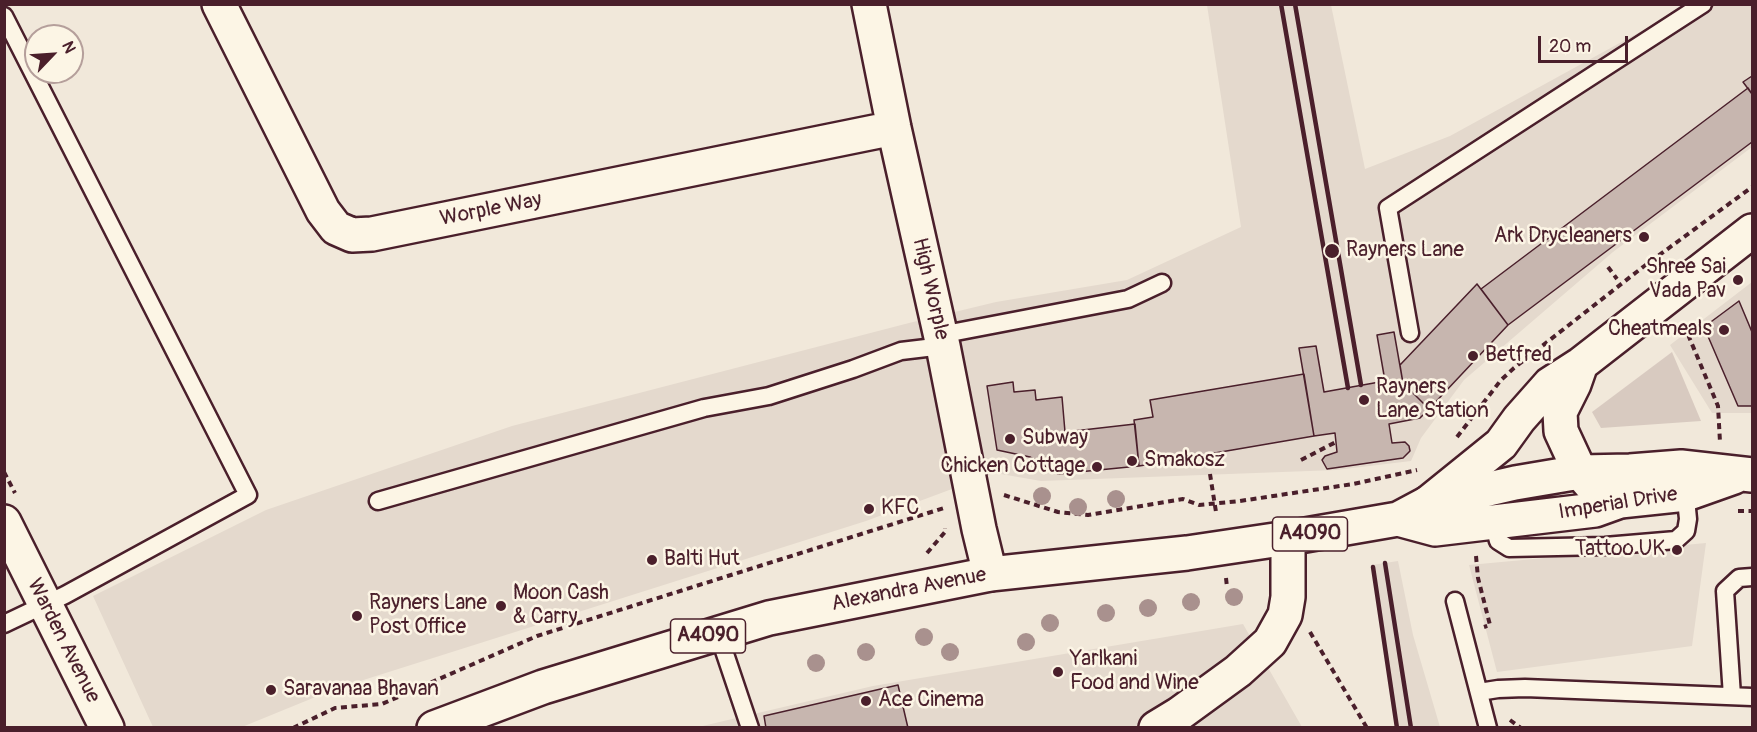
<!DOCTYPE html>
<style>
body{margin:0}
#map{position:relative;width:1757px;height:732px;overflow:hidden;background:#f1e8da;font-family:Pangolin,sans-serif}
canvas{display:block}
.frame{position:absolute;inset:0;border:6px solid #4a1f2b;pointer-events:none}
.north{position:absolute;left:24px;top:24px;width:60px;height:60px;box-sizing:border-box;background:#fcf5e5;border:2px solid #b59f9b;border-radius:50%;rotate:65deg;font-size:16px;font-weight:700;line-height:24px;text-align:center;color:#4a1f2b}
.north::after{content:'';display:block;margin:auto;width:21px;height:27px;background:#4a1f2b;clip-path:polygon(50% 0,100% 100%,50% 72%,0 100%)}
.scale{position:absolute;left:1538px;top:36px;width:90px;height:27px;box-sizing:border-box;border:3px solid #4a1f2b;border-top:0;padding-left:8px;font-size:18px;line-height:21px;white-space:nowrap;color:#4a1f2b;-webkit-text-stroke:4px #fcf5e5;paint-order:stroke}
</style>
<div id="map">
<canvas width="1757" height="732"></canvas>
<div class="frame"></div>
<div class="north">N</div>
<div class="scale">20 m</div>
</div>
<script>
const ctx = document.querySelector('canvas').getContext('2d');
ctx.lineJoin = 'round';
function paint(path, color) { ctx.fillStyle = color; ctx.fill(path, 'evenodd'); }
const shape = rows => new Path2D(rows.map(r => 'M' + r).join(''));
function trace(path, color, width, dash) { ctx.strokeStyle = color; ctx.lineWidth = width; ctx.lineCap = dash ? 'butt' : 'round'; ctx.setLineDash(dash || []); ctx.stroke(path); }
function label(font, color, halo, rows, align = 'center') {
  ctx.font = font + ' Pangolin,sans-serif'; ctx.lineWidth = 5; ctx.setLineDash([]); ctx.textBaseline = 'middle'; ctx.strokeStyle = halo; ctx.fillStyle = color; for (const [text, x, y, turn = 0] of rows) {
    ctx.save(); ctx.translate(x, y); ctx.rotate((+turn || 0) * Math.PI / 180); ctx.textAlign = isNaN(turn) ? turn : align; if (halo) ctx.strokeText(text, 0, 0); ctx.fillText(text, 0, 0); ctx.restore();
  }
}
const built = shape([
 [1207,5,1331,5,1365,169,1450,136,1689,5,1752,5,1752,147,1613,252,1464,380,1421,438,1411,461,1336,470,1041,481,995,473,866,521,335,689,242,727,153,727,93,596,266,510,512,426,909,323,996,302,1127,280,1241,227],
 [1752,282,1752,413,1712,413,1670,345],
 [1706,543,1692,646,1497,672,1469,565],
 [1398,561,1413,635,1440,727,1395,727,1372,565],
 [1243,624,1302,727,694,728,873,686]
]);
const green = shape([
 [1672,352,1701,421,1601,428,1592,412]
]);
const building = shape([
 [1752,76,1752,94,1743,82,1752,76],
 [1748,88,1752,94,1752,142,1508,325,1481,289,1748,88],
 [1477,284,1508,325,1429,409,1403,383,1400,365,1477,284],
 [1739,301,1752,332,1752,406,1738,406,1704,327,1739,301],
 [1394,332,1403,383,1429,409,1420,418,1389,424,1392,443,1405,442,1409,446,1410,451,1403,458,1327,469,1322,460,1325,456,1337,452,1335,433,1314,436,1299,348,1316,346,1324,392,1385,381,1377,335,1394,332],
 [1304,374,1314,436,1139,466,1134,420,1153,417,1150,400,1304,374],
 [1013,382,1014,392,1035,390,1036,400,1062,397,1065,432,1135,424,1139,466,1058,474,1030,457,997,450,987,386,1013,382],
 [898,685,908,728,766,728,764,716,898,685]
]);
const path = shape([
 [1608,267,1617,279],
 [1684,325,1718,406,1720,442],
 [1457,437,1501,380,1514,368,1643,267,1752,187],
 [1301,460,1336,442],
 [4,472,15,493],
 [1210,474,1216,512],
 [1004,495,1058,512,1088,515,1183,499,1199,505,1240,501,1353,484,1417,470],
 [1738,511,1752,511],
 [927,553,945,532,945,528],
 [1476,556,1478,578,1490,625,1484,627],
 [1226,578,1227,587],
 [1310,632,1367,728],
 [1510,720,1521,728],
 [293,728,335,708,382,704,537,636,944,508]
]);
const service = shape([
 [4,16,248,495,65,595,4,624],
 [1410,333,1388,208,1703,4],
 [940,335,1128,299,1162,283],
 [378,501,704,408,769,396,853,369,901,351,943,346],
 [1493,522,1498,541,1509,548,1605,546,1676,540,1686,531,1688,519,1685,489],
 [1455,601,1488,728],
 [718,633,750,728],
 [1479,692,1498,689,1525,688,1752,697],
 [1732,696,1725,591,1739,578,1752,577]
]);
const minor = shape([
 [219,4,323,211,336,228,352,235,372,234,894,128],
 [869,4,894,128,943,346,979,529,990,574],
 [4,522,107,728],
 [1156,728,1179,714,1238,671,1270,642,1285,615,1288,597,1288,538]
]);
const tertiary = shape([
 [1581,364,1574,384,1560,412,1561,431,1580,472,1598,493,1620,501],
 [1428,503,1501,444,1519,419,1550,384,1581,364,1752,231]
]);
const primary = shape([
 [1398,519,1435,529,1595,510,1620,501,1686,494,1734,477],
 [434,728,543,687,769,618,990,574,1187,553,1288,538,1398,519,1428,503,1515,483,1580,472,1630,471,1681,467,1752,475]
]);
const rail = shape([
 [1281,4,1348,388],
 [1295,4,1361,385],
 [1385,563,1411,728],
 [1373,567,1397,728]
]);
const trees = [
 [1042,496],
 [1116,499],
 [1078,507],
 [1234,597],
 [1191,602],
 [1148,608],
 [1106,613],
 [1050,623],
 [924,637],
 [1026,642],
 [866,652],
 [950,652],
 [816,663]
];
const markers = [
 [1644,237,6,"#4a1f2b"],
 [1332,251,8,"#4a1f2b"],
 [1738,280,6,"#4a1f2b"],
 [1724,330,6,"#4a1f2b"],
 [1473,356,6,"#4a1f2b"],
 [1364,400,6,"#4a1f2b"],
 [1010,439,6,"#4a1f2b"],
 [1132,461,6,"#4a1f2b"],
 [1097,467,6,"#4a1f2b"],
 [869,509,6,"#4a1f2b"],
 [1677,550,6,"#4a1f2b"],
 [652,560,6,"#4a1f2b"],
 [501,606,6,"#4a1f2b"],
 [357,616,6,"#4a1f2b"],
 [1058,672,6,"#4a1f2b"],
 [271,690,6,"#4a1f2b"],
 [866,701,6,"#4a1f2b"]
];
const shields = [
 [1310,534,75],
 [708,636,75]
];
const shieldNames = [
 ["A4090",1310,534],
 ["A4090",708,636]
];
const streetNames = [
 ["Worple Way",491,210,-11],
 ["High Worple",930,289,77],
 ["Imperial Drive",1618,504,-9],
 ["Alexandra Avenue",909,590,-11],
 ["Warden Avenue",63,641,63]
];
const poiNames = [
 ["Ark Drycleaners",1632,237,"right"],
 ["Rayners Lane",1346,251],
 ["Shree Sai",1726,268,"right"],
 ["Vada Pav",1726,292,"right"],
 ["Cheatmeals",1712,330,"right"],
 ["Betfred",1485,356],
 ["Rayners",1376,388],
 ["Lane Station",1376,412],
 ["Subway",1022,439],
 ["Smakosz",1144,461],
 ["Chicken Cottage",1085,467,"right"],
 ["KFC",881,509],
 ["Tattoo UK",1665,550,"right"],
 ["Balti Hut",664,560],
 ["Moon Cash",513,594],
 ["& Carry",513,618],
 ["Rayners Lane",369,604],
 ["Post Office",369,628],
 ["Yarlkani",1070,660],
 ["Food and Wine",1070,684],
 ["Saravanaa Bhavan",283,690],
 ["Ace Cinema",878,701]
];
paint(built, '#e4d9cd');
paint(green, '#d8cac0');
paint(building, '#c7b6af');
trace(building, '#4a1f2b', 1.5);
trace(service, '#4a1f2b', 21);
trace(minor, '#4a1f2b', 38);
trace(tertiary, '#4a1f2b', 38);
trace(primary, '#4a1f2b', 38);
trace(path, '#4a1f2b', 4, [6, 4.5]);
trace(service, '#fcf5e5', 16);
trace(minor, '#fcf5e5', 33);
trace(tertiary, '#fcf5e5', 33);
trace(primary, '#fcf5e5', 33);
trace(rail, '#4a1f2b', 4.5);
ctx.fillStyle = '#a9918e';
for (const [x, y] of trees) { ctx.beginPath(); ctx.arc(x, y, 9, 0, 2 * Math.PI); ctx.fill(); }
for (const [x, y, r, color] of markers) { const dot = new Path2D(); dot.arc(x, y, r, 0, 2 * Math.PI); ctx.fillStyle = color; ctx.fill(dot); trace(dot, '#fcf5e5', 2); }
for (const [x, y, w] of shields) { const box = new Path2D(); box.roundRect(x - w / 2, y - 17, w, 34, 4.5); ctx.fillStyle = '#fcf5e5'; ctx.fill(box); trace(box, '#4a1f2b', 1.5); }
label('bold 20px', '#4a1f2b', null, shieldNames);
label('21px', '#4a1f2b', '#fcf5e5', streetNames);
label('21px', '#4a1f2b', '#fcf5e5', poiNames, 'left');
</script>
